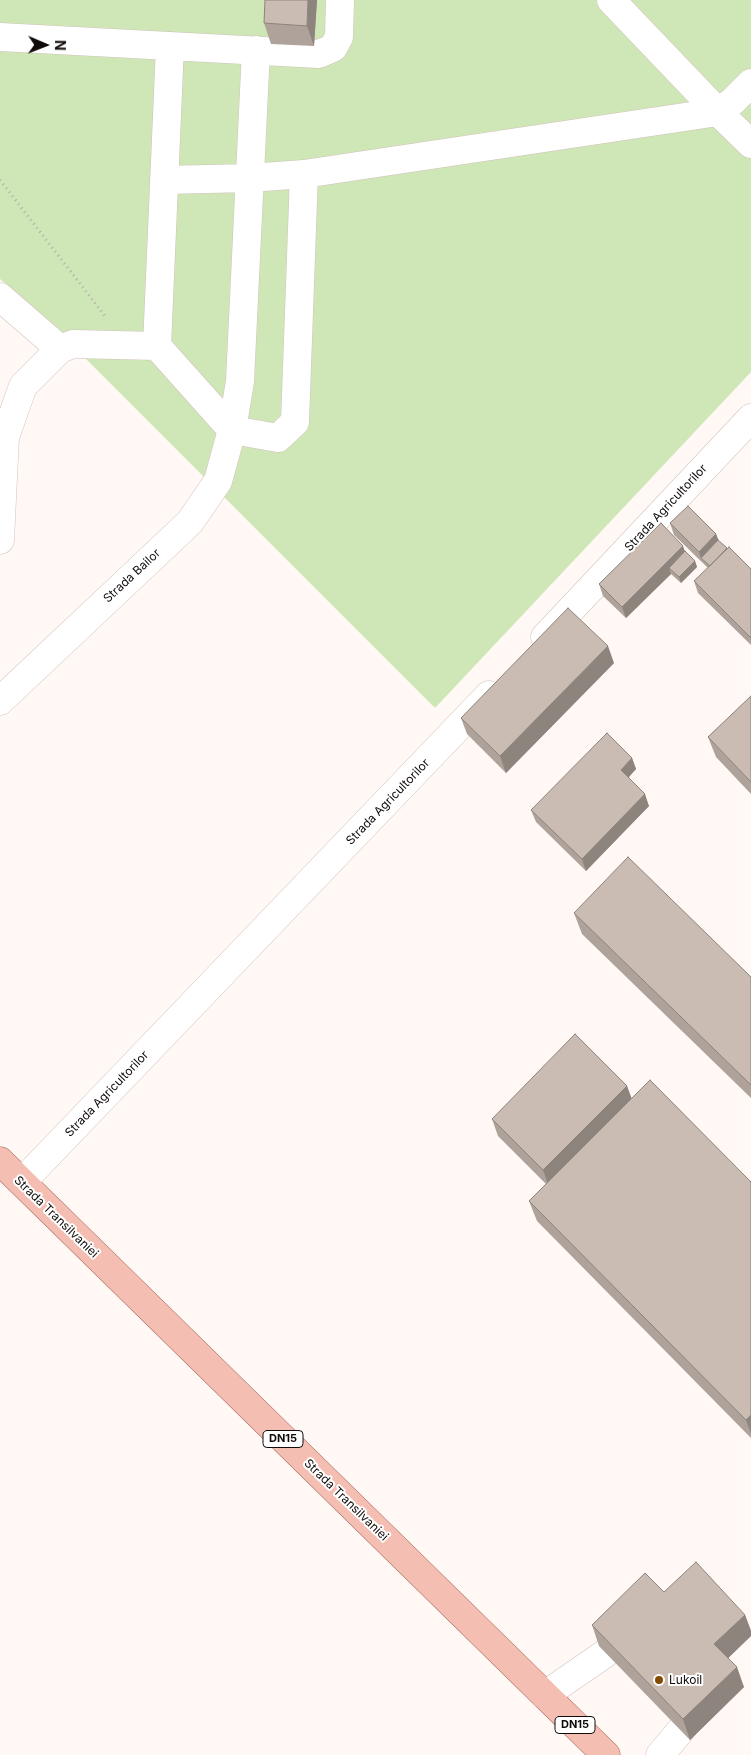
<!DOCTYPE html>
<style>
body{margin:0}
#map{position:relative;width:751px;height:1755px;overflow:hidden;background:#fff8f5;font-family:Inter,sans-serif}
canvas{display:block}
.north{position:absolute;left:20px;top:20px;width:50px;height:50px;-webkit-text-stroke:4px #fff;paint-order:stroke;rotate:91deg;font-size:14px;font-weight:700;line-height:20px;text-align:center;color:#100b09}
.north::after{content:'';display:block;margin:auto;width:18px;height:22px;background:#100b09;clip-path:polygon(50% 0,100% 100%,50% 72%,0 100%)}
</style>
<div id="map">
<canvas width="751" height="1755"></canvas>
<div class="north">N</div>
</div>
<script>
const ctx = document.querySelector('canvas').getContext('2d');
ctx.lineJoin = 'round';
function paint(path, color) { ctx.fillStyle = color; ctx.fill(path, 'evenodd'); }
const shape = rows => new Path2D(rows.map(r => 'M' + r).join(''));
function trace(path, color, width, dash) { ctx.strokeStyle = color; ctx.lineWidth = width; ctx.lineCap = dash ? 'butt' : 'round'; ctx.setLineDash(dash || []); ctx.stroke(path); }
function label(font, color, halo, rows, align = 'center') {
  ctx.font = font + ' Inter,sans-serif'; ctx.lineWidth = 4; ctx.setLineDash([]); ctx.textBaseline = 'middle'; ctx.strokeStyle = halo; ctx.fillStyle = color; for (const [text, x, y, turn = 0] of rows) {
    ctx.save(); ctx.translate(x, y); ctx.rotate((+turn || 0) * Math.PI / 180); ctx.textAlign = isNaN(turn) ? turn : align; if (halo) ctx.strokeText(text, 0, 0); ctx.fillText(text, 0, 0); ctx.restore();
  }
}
const green = shape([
 [0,0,751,0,751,372,435,708,50,323,0,279]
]);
const path = shape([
 [0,180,105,316]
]);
const minor = shape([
 [611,0,718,112,751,144],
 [0,37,319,54,333,48,339,37,340,0],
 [170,46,157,346,232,430,278,438,295,422,304,174],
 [164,180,250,178,304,174,718,112,733,101,751,83],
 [0,297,60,349],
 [0,540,5,437,23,386,60,349,73,344,157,346],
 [545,637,751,418],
 [0,701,190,522,218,481,232,430,240,381,256,50],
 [22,1182,489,695],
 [545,1695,606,1653],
 [660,1755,681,1730]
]);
const major = shape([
 [0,1161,606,1755]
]);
const wall = shape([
 [265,0,317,0,314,46,271,44,264,23],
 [670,523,716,534,718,540,727,548,751,569,751,645,698,593,694,581,708,568,674,535],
 [685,552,695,561,697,567,681,583,671,574,626,618,603,596,599,584],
 [614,663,506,773,467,734,461,718],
 [751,696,751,794,716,757,708,737],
 [632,758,636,769,629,777,649,806,586,871,536,822,531,810],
 [574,913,751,977,751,1098,582,934],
 [627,1086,631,1099,751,1182,751,1438,537,1221,529,1201,546,1184,498,1136,492,1119],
 [745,1615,751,1631,751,1636,728,1658,744,1687,690,1740,599,1646,592,1625]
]);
const shadedWall = shape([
 [308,0,317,0,314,46,307,26],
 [716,534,721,546,701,558,699,552],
 [683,546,687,557,669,568,671,574,626,618,622,607],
 [695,561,697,567,681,583,679,577],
 [608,646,614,663,506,773,500,756],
 [632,758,636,769,625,781,621,770],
 [645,794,649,806,586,871,582,859],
 [627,1086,633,1102,549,1187,543,1170],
 [751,1415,751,1433,746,1420],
 [745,1615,751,1631,751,1636,722,1664,714,1644],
 [737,1667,744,1687,690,1740,683,1719]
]);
const building = shape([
 [265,0,308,0,307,26,264,23,265,0],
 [688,506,716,534,699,552,670,523,688,506],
 [661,523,683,546,622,607,599,584,661,523],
 [718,540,727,548,710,566,701,558,718,540],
 [729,547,751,569,751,638,694,581,729,547],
 [685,551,695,561,679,577,669,568,685,551],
 [568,608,608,646,500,756,461,718,568,608],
 [751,696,751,782,708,737,751,696],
 [607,733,632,758,621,770,645,794,582,859,531,810,607,733],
 [628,857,751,977,751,1085,574,913,628,857],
 [575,1034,627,1086,543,1170,492,1119,575,1034],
 [650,1080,751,1182,751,1415,746,1420,529,1201,650,1080],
 [696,1562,745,1615,714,1644,737,1667,683,1719,592,1625,645,1573,664,1592,696,1562]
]);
const markers = [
 [659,1680,5,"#864b03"]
];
const shields = [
 [283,1439,40],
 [575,1725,40]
];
const shieldNames = [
 ["DN15",283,1439],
 ["DN15",575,1725]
];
const streetNames = [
 ["Strada Agricultorilor",666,508,-47],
 ["Strada Bailor",132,576,-43],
 ["Strada Agricultorilor",388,802,-46],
 ["Strada Agricultorilor",107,1094,-46],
 ["Strada Transilvaniei",56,1217,44],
 ["Strada Transilvaniei",346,1500,44]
];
const poiNames = [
 ["Lukoil",669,1680]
];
paint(green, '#cfe7b7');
trace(minor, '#d2c2bb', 29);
trace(major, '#a06357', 29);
trace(path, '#b3acaa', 3, [1, 4]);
trace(minor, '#fff', 28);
trace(major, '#f4beb3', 28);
paint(wall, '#aea29a');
paint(shadedWall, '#8d847d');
paint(building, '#cabcb3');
trace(building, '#8d847d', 1);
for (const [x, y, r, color] of markers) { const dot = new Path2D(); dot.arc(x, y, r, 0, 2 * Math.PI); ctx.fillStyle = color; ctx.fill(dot); trace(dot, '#fff', 2); }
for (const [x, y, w] of shields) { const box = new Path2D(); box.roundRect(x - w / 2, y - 8.5, w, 17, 4); ctx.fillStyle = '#fff'; ctx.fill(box); trace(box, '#100b09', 1); }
label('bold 11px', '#100b09', null, shieldNames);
label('12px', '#100b09', '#fff', streetNames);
label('12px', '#100b09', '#fff', poiNames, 'left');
</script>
